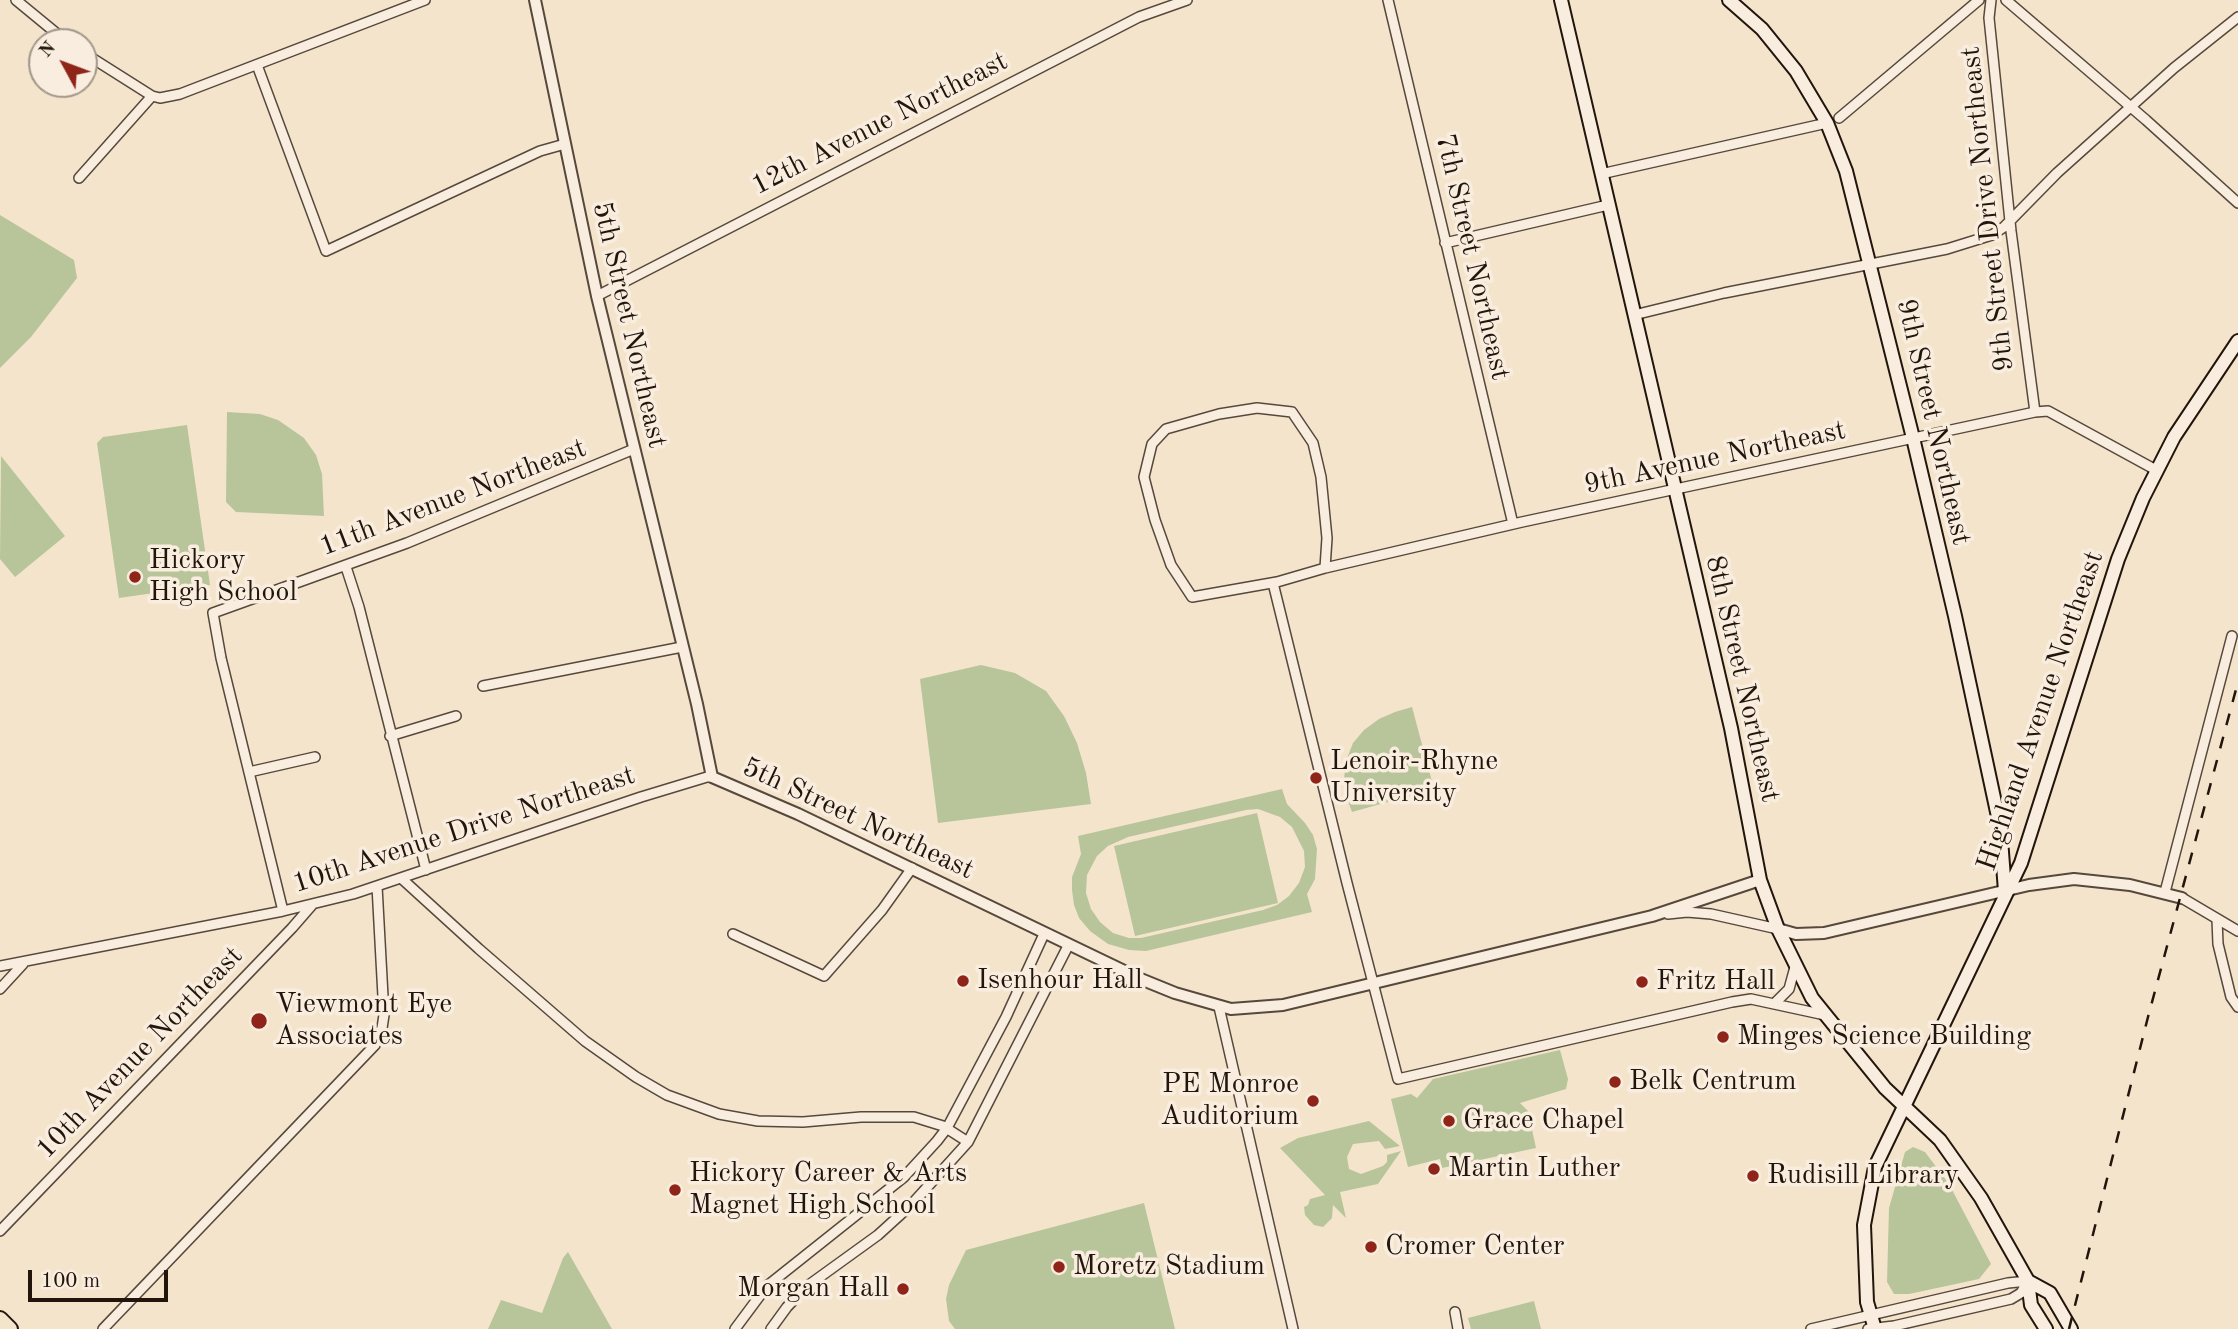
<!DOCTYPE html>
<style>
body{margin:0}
#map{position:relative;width:2238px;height:1329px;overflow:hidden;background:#f4e4cc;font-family:"Old Standard TT",serif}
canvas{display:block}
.north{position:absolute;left:28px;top:28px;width:70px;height:70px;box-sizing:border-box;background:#f8edde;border:2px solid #a2978a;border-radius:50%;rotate:311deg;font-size:19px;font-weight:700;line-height:28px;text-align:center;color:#22150c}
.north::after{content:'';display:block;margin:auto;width:24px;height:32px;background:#8f2418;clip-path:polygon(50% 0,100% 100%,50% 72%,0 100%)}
.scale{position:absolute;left:28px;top:1270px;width:140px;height:32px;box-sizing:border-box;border:4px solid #22150c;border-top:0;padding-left:9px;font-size:21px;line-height:24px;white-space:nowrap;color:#22150c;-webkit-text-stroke:5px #f8edde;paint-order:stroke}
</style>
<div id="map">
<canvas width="2238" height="1329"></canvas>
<div class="north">N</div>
<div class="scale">100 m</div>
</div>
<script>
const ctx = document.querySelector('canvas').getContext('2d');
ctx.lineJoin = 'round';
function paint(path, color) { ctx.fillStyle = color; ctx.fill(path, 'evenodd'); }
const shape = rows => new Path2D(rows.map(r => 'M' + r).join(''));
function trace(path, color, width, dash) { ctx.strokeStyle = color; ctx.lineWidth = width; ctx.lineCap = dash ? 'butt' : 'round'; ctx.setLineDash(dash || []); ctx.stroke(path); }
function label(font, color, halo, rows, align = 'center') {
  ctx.font = font + ' "Old Standard TT",serif'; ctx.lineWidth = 7; ctx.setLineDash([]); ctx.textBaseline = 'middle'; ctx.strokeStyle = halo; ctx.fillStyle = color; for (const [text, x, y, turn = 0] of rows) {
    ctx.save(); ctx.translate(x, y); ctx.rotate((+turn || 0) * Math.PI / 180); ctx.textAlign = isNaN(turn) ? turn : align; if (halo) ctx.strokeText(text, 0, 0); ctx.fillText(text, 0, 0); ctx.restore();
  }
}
const green = shape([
 [0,215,74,260,77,278,31,337,0,368],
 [227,412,260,414,278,420,304,438,316,455,322,474,324,516,236,512,226,502],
 [187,425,210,585,119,598,97,443,103,437],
 [1,456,65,536,15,577,0,559],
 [981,665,1015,673,1046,691,1064,716,1077,743,1086,773,1091,804,938,823,920,679],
 [1412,707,1434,789,1352,812,1346,796,1344,779,1346,761,1353,743,1364,730,1379,719,1395,712],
 [1282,789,1287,804,1305,823,1313,835,1317,849,1315,879,1307,894,1312,912,1146,951,1129,950,1108,944,1090,931,1079,918,1074,905,1072,890,1072,877,1081,854,1078,836],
 [1258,809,1280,817,1292,827,1304,851,1305,867,1299,883,1289,896,1277,905,1263,910,1141,938,1129,938,1113,933,1100,922,1091,909,1086,893,1087,875,1097,856,1108,846,1128,837,1246,810],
 [1257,813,1278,903,1135,936,1114,846],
 [1560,1050,1568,1079,1566,1089,1520,1103,1528,1111,1536,1148,1442,1168,1440,1159,1408,1167,1391,1099,1411,1094,1417,1098,1433,1079],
 [1369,1121,1400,1146,1385,1149,1379,1141,1353,1144,1347,1157,1349,1169,1361,1174,1383,1166,1387,1162,1387,1155,1401,1151,1378,1184,1340,1192,1346,1218,1333,1205,1332,1218,1323,1227,1314,1225,1305,1215,1304,1207,1308,1205,1310,1199,1325,1195,1280,1148,1298,1138],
 [1913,1147,1925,1152,1949,1184,1991,1264,1979,1279,1909,1294,1894,1294,1887,1282,1889,1208,1905,1152],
 [1144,1203,1175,1329,955,1329,949,1321,946,1299,949,1285,966,1250],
 [568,1252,612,1329,488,1329,501,1300,542,1313,563,1258],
 [1534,1301,1541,1329,1471,1329,1468,1318]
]);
const minor = shape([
 [16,0,67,42],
 [1388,0,1513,524],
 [1991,0,1989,18,2011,231,2035,412],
 [2006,0,2146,120,2238,203],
 [84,53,152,96],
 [257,65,326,251,540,151,565,144],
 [1839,118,1979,0],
 [1601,174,1827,123],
 [79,178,152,96,160,98,180,94,425,0],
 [1445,243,1608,205],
 [597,296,1139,17,1187,0],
 [1634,315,1724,293,1947,249,1992,235,2004,227,2057,173,2174,68,2238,17],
 [346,567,359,607,426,870],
 [1325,568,1327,538,1321,477,1313,443,1292,412,1257,408,1219,414,1166,429,1152,444,1144,477,1155,520,1171,565,1192,597,1277,582,1325,568,1522,522,2035,412,2048,411,2156,470],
 [1273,583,1347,883,1398,1079,1732,1002,1751,999,1825,1015],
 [483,686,682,647],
 [390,736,456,716],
 [249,772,315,757],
 [401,878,479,949,585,1041,636,1077,667,1095,719,1114,758,1121,803,1122,861,1117,914,1117,943,1126,968,1142],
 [2165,892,2232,636],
 [2182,898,2238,931],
 [283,911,221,658,213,613,407,543,634,449],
 [1668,914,1687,912,1711,914,1778,929],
 [2217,919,2218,944,2231,997,2238,1007],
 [733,934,824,976,882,910,912,868],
 [0,966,283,911,353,894,641,797,707,777,712,777],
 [0,989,23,964],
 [1775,1003,1789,989,1795,967],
 [1219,1007,1293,1329],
 [0,1231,292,928,312,905],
 [1455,1312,1458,1329],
 [103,1329,375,1045,382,1028,384,1015,377,886],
 [735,1329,767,1286,904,1177,937,1141,947,1128,1006,1017,1044,934],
 [771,1329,787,1307,806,1287,878,1235,911,1205,968,1142,1068,946],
 [1811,1329,2008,1283,2028,1281],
 [1868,1329,1894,1326,2011,1299,2021,1293,2028,1281]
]);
const tertiary = shape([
 [535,0,597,296,697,704,712,777,798,814,1143,980,1175,993,1231,1009,1283,1005,1652,916,1760,880],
 [1778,929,1796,934,1824,933,2029,885,2074,879,2130,885,2182,898]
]);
const secondary = shape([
 [1561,0,1731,728,1760,880,1778,929,1812,998,1885,1088,1940,1140,1981,1198,2028,1281,2050,1293,2071,1329],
 [1729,0,1762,29,1796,71,1827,123,1846,171,1913,438,1955,616,2000,826,2005,891],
 [2028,1281,2031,1305,2046,1329],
 [1875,1329,1867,1302,1864,1225,1875,1167,2021,863,2118,559,2143,498,2174,437,2238,341]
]);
const primary = shape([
 [0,1319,10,1329]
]);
const rail = shape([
 [2069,1329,2148,1017,2238,682]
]);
const markers = [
 [135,577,7,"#8f2418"],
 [1316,778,7,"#8f2418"],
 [963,981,7,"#8f2418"],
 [1642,982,7,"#8f2418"],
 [259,1021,9,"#8f2418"],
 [1723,1037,7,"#8f2418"],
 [1615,1082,7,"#8f2418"],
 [1313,1101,7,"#8f2418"],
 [1449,1121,7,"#8f2418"],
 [1434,1169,7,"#8f2418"],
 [1753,1176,7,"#8f2418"],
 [675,1190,7,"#8f2418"],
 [1371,1247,7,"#8f2418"],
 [1059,1267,7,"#8f2418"],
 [903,1289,7,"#8f2418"]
];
const streetNames = [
 ["12th Avenue Northeast",880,124,-27],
 ["9th Street Drive Northeast",1988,209,-96],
 ["7th Street Northeast",1472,257,77],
 ["5th Street Northeast",629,325,77],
 ["9th Street Northeast",1933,422,77],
 ["9th Avenue Northeast",1715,458,-12],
 ["11th Avenue Northeast",453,498,-21],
 ["8th Street Northeast",1742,679,77],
 ["Highland Avenue Northeast",2041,711,-71],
 ["5th Street Northeast",858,819,25],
 ["10th Avenue Drive Northeast",464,830,-18],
 ["10th Avenue Northeast",140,1053,-46]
];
const poiNames = [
 ["Hickory",149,561],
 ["High School",149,593],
 ["Lenoir-Rhyne",1330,762],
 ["University",1330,794],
 ["Isenhour Hall",977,981],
 ["Fritz Hall",1656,982],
 ["Viewmont Eye",275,1005],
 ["Associates",275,1037],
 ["Minges Science Building",1737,1037],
 ["Belk Centrum",1629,1082],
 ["PE Monroe",1299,1085,"right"],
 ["Auditorium",1299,1117,"right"],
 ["Grace Chapel",1463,1121],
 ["Martin Luther",1448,1169],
 ["Hickory Career & Arts",689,1174],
 ["Magnet High School",689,1206],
 ["Rudisill Library",1767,1176],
 ["Cromer Center",1385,1247],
 ["Moretz Stadium",1073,1267],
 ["Morgan Hall",889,1289,"right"]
];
paint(green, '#b8c59a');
trace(minor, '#56493c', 12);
trace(tertiary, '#56493c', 14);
trace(secondary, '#22150c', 16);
trace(primary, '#22150c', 18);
trace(minor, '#f8edde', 9);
trace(tertiary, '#f8edde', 10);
trace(secondary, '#f8edde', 12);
trace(primary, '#f4e4cc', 14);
trace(rail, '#22150c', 2.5, [12, 12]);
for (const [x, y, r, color] of markers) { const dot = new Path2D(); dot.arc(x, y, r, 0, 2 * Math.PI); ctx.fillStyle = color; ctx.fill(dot); trace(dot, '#f8edde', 2.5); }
label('28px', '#22150c', '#f8edde', streetNames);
label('28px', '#22150c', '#f8edde', poiNames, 'left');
</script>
